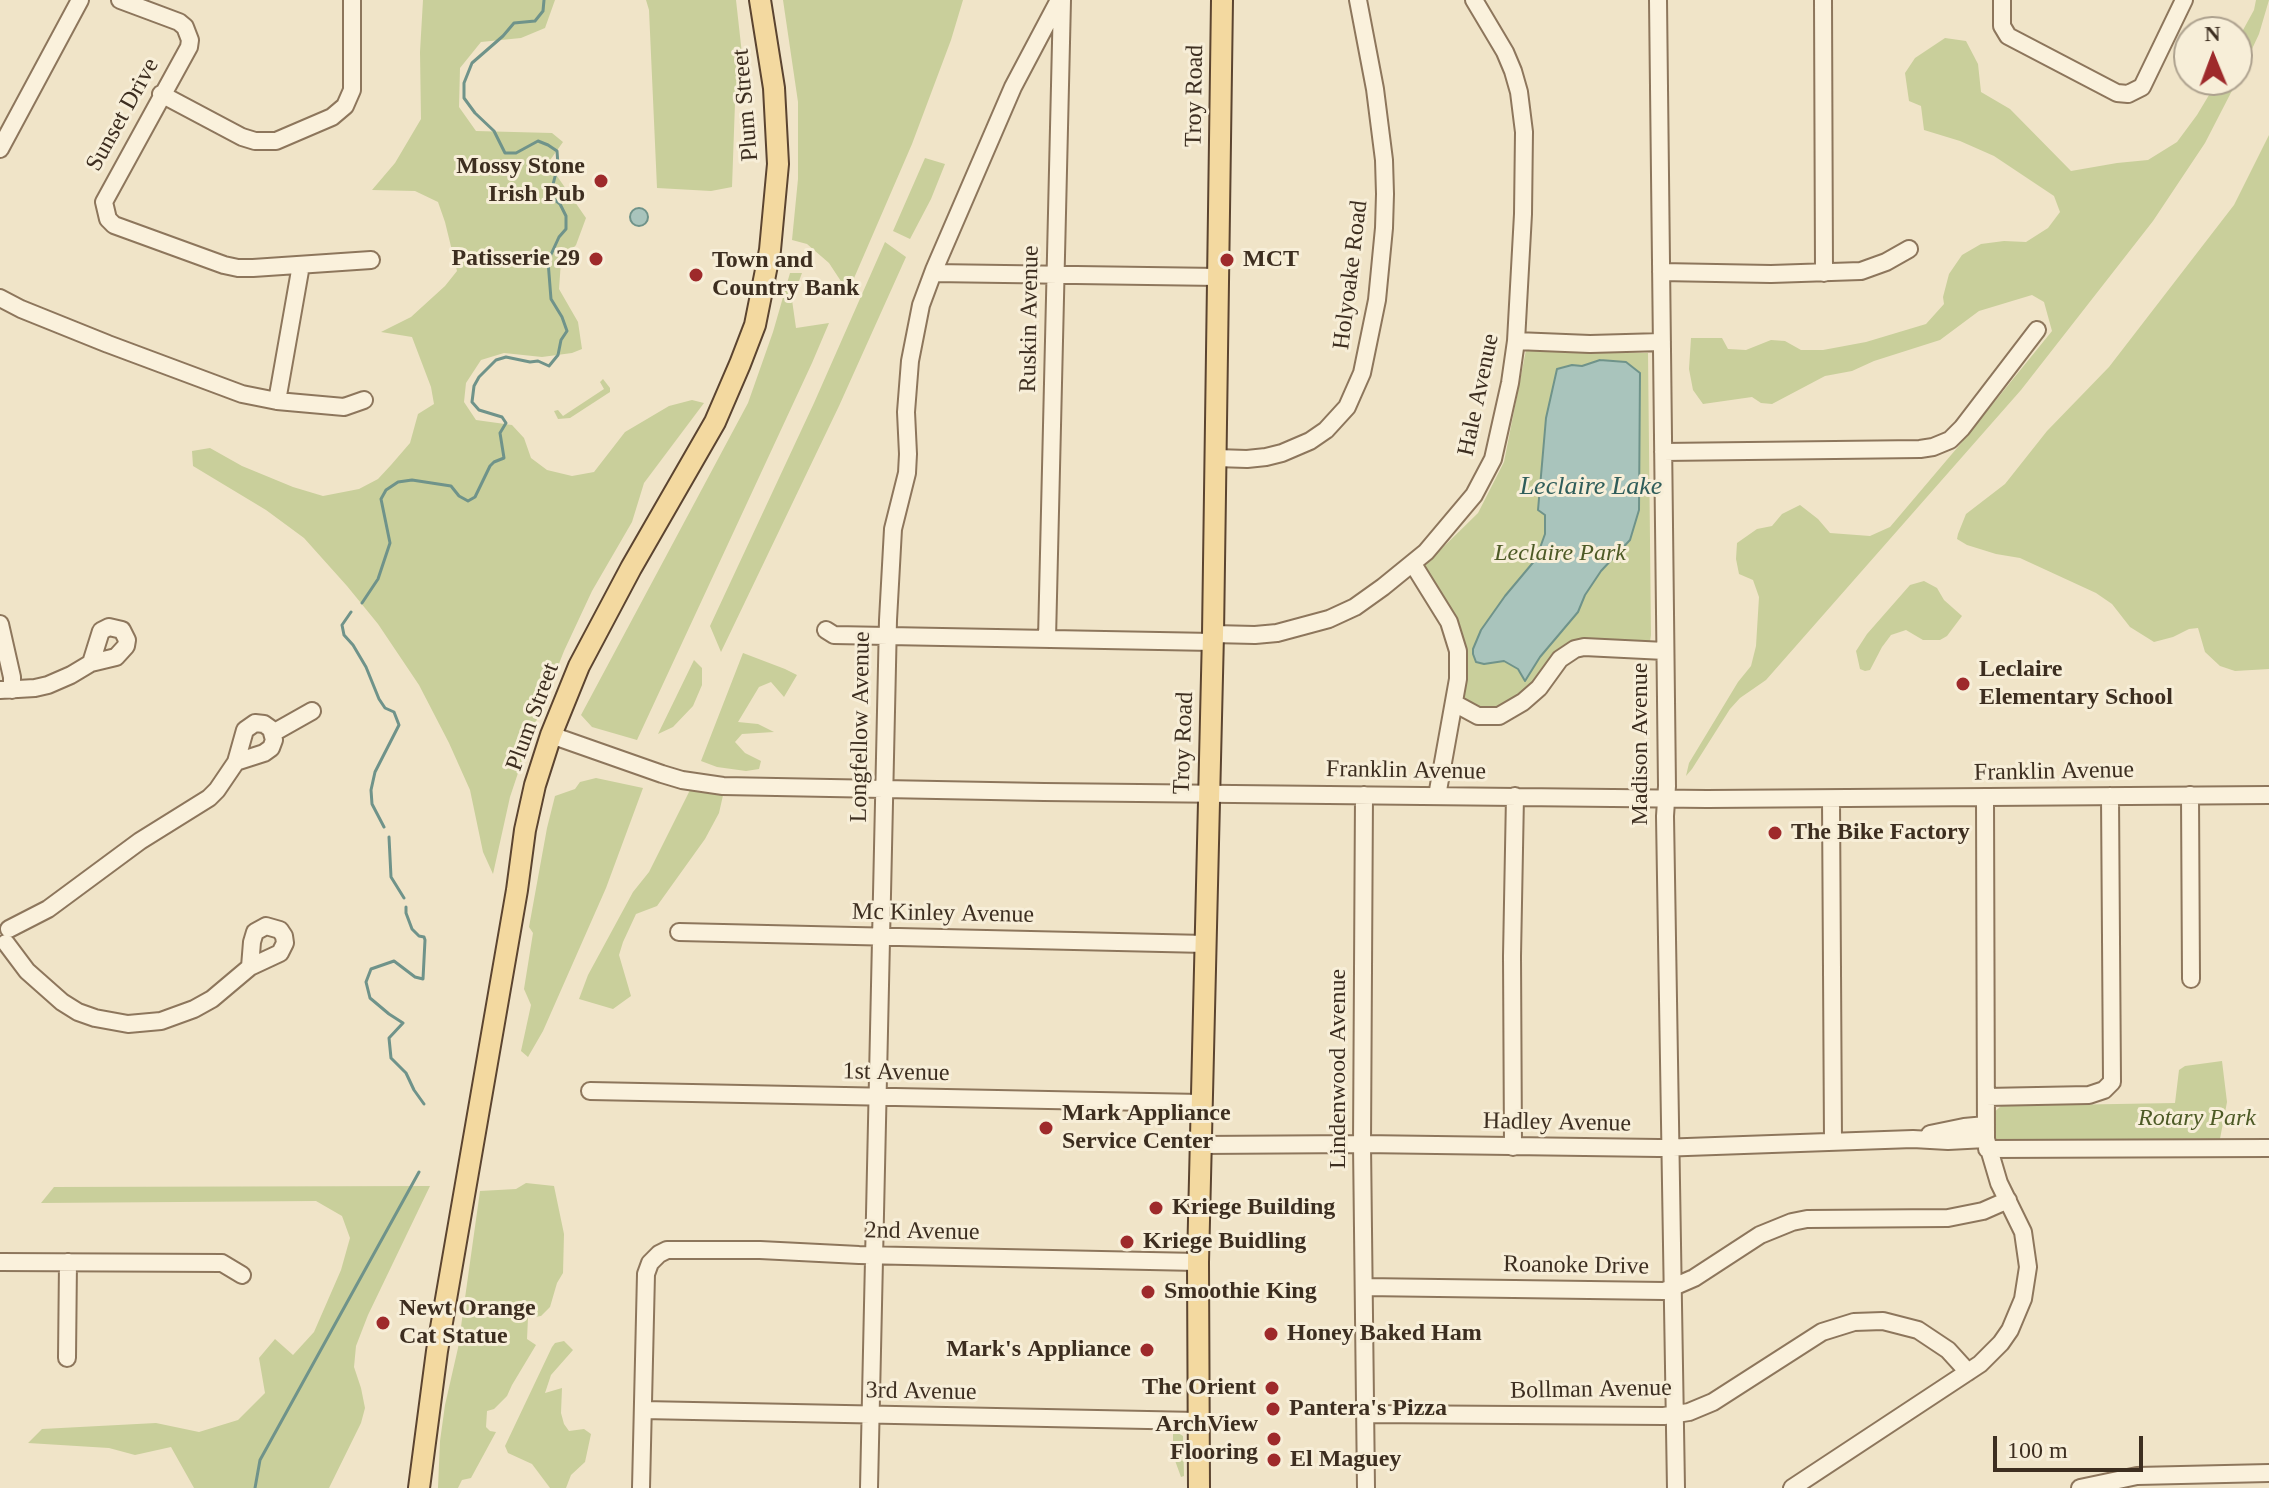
<!DOCTYPE html>
<style>
body{margin:0}
#map{position:relative;width:2269px;height:1488px;overflow:hidden;background:#f0e4c8;font-family:Georgia,serif}
canvas{display:block}
.north{position:absolute;left:2173px;top:16px;width:80px;height:80px;box-sizing:border-box;background:#f7eed8;border:2px solid #ada18e;border-radius:50%;rotate:359deg;font-size:22px;font-weight:700;line-height:32px;text-align:center;color:#3d2e20}
.north::after{content:'';display:block;margin:auto;width:28px;height:36px;background:#9e2a2b;clip-path:polygon(50% 0,100% 100%,50% 72%,0 100%)}
.scale{position:absolute;left:1993px;top:1436px;width:150px;height:36px;box-sizing:border-box;border:4px solid #3d2e20;border-top:0;padding-left:10px;font-size:24px;line-height:28px;white-space:nowrap;color:#3d2e20;-webkit-text-stroke:6px #f7eed8;paint-order:stroke}
</style>
<div id="map">
<canvas width="2269" height="1488"></canvas>
<div class="north">N</div>
<div class="scale">100 m</div>
</div>
<script>
const ctx = document.querySelector('canvas').getContext('2d');
ctx.lineJoin = 'round';
function paint(path, color) { ctx.fillStyle = color; ctx.fill(path, 'evenodd'); }
const shape = rows => new Path2D(rows.map(r => 'M' + r).join(''));
function trace(path, color, width, dash) { ctx.strokeStyle = color; ctx.lineWidth = width; ctx.lineCap = dash ? 'butt' : 'round'; ctx.setLineDash(dash || []); ctx.stroke(path); }
function label(font, color, halo, rows, align = 'center') {
  ctx.font = font + ' Georgia,serif'; ctx.lineWidth = 6; ctx.setLineDash([]); ctx.textBaseline = 'middle'; ctx.strokeStyle = halo; ctx.fillStyle = color; for (const [text, x, y, turn = 0] of rows) {
    ctx.save(); ctx.translate(x, y); ctx.rotate((+turn || 0) * Math.PI / 180); ctx.textAlign = isNaN(turn) ? turn : align; if (halo) ctx.strokeText(text, 0, 0); ctx.fillText(text, 0, 0); ctx.restore();
  }
}
const green = shape([
 [423,0,555,0,545,28,521,38,481,42,460,68,459,107,476,131,552,133,563,142,548,163,586,218,576,245,561,261,559,289,578,322,582,349,572,353,542,357,504,353,481,360,466,383,464,402,476,420,512,425,524,438,531,458,547,470,572,476,594,472,625,432,669,406,692,400,704,403,644,483,632,522,592,591,564,651,530,737,510,797,493,874,483,852,470,790,449,743,419,685,378,624,347,586,304,538,266,510,193,466,192,451,210,448,242,466,293,487,323,496,359,489,378,479,391,465,410,443,418,414,434,404,431,387,412,337,381,332,411,317,445,286,457,271,445,222,438,202,415,191,372,190,395,163,421,119,420,52],
 [646,0,736,0,742,54,735,103,732,187,711,191,657,188,649,10],
 [783,0,963,0,951,40,912,144,848,292,829,263,807,244,792,240,798,179,798,102],
 [2256,0,2269,0,2259,34,2238,79,2205,143,2153,221,2021,390,1766,680,1740,698,1730,709,1692,769,1686,776,1689,763,1738,682,1751,666,1756,646,1759,597,1753,580,1739,574,1736,559,1737,543,1757,529,1772,526,1782,514,1800,505,1818,519,1830,533,1870,536,1890,527,1957,448,2052,331,2044,302,2032,295,1979,311,1940,340,1874,361,1852,371,1825,376,1772,404,1761,403,1752,397,1703,404,1693,390,1689,369,1691,338,1722,338,1728,349,1746,350,1771,340,1785,341,1801,350,1823,350,1866,342,1926,324,1944,304,1943,297,1949,274,1962,255,1981,244,2004,241,2026,242,2048,228,2060,212,2054,196,1994,156,1960,141,1924,130,1921,106,1909,101,1905,73,1915,58,1945,38,1966,41,1978,64,1981,92,2010,109,2071,171,2117,163,2148,160,2177,142,2197,115,2218,80,2237,80,2237,41,2254,10],
 [2269,135,2269,669,2235,671,2220,666,2205,652,2198,628,2189,629,2173,637,2154,642,2130,627,2112,604,2096,593,2020,558,1996,554,1967,545,1957,539,1958,534,1966,514,2005,484,2047,431,2109,367,2234,205],
 [925,158,945,164,931,199,910,239,893,231],
 [885,242,906,257,839,406,721,652,710,626,814,403],
 [790,273,802,273,792,300,796,328,829,323,812,363,637,740,592,727,581,715,748,403,773,332],
 [1526,350,1648,353,1651,635,1650,642,1585,643,1507,710,1480,713,1462,700,1467,668,1462,633,1424,566,1478,513,1504,462],
 [603,379,610,388,610,392,570,418,558,419,554,411,558,410,563,416,604,389,600,382],
 [1924,581,1937,588,1944,600,1962,616,1947,636,1940,640,1923,640,1906,630,1891,635,1882,647,1870,670,1865,671,1860,669,1856,651,1867,634,1910,585],
 [743,653,785,669,797,675,784,697,771,682,759,687,738,722,758,724,774,732,742,734,735,742,745,753,761,761,759,769,746,771,717,767,701,761],
 [694,660,702,668,702,685,693,706,673,727,658,734],
 [596,778,643,788,606,888,543,1031,528,1057,521,1051,531,1005,524,989,533,933,529,927,547,828,555,796,575,789,580,782],
 [690,790,724,791,719,813,705,839,657,906,636,914,623,942,619,955,631,996,613,1009,579,999,588,975,633,892,649,872],
 [2222,1061,2227,1102,2219,1144,1993,1143,1992,1114,2001,1106,2175,1103,2179,1070,2185,1066],
 [526,1183,554,1186,564,1234,563,1273,557,1283,550,1307,541,1316,528,1318,527,1339,536,1345,512,1385,507,1396,494,1409,487,1411,486,1427,490,1431,496,1432,471,1478,462,1480,458,1488,438,1488,440,1441,445,1405,458,1348,480,1191,516,1189],
 [430,1186,368,1315,356,1346,354,1367,361,1388,365,1408,361,1423,329,1488,194,1488,171,1447,135,1455,109,1448,28,1443,42,1429,156,1423,199,1432,238,1420,265,1393,259,1358,275,1339,293,1355,314,1332,341,1270,350,1238,342,1216,316,1201,41,1203,54,1187],
 [564,1341,573,1350,551,1375,545,1393,562,1388,561,1413,564,1424,569,1431,584,1429,591,1434,585,1462,571,1475,566,1488,550,1488,532,1464,508,1453,505,1446,552,1347,555,1343],
 [1173,1430,1183,1436,1184,1476,1181,1477,1173,1455]
]);
const water = shape([
 '630 217a9 9 0 1 1 18 0a9 9 0 1 1-18 0Z',
 [1600,360,1626,362,1640,373,1639,510,1630,540,1601,571,1585,595,1578,612,1540,657,1525,681,1518,669,1504,661,1484,664,1476,662,1473,654,1473,649,1481,630,1505,596,1536,559,1545,534,1545,515,1538,510,1546,418,1557,369,1572,365,1582,366,1600,360]
]);
const stream = shape([
 [362,603,378,579,390,543,381,499,386,490,398,482,412,480,451,486,459,496,468,501,475,497,490,466,494,462,504,458,500,433,506,423,502,417,479,410,472,402,474,386,479,377,496,360,506,357,530,362,538,361,549,366,558,355,561,340,567,331,562,317,551,299,548,261,559,237,566,229,566,216,560,204,550,196,558,165,557,151,548,145,538,141,516,153,505,153,494,131,475,113,464,98,464,83,472,63,503,36,514,23,535,21,543,11,544,0],
 [351,612,342,625,344,635,353,645,366,667,379,699,385,708,394,712,399,725,375,772,371,790,372,804,384,827],
 [389,837,391,877,404,898],
 [406,907,406,913,412,929,419,936,424,937,425,940,423,979,415,977,394,961,371,969,366,982,370,998,389,1014,403,1023,389,1038,391,1058,406,1073,414,1090,424,1104],
 [255,1488,260,1460,419,1172]
]);
const minor = shape([
 [120,0,179,22,185,27,190,40,189,47,104,202,108,219,114,225,224,265,238,268,253,268,371,260],
 [1658,0,1667,786,1665,816,1676,1488],
 [1823,0,1824,273],
 [2002,0,2002,26,2008,36,2117,93,2128,94,2142,87,2184,0],
 [161,94,242,137,255,141,276,141,332,117,345,106,352,90,352,0],
 [0,149,80,0],
 [1661,272,1771,274,1861,271,1886,262,1909,249],
 [933,273,1219,277],
 [0,298,21,309,108,344,242,394,277,401,344,407,364,400],
 [1516,341,1590,344,1662,342],
 [277,401,301,265],
 [1663,452,1920,449,1933,447,1950,440,1962,428,2037,330],
 [1216,458,1247,459,1266,457,1282,453,1310,441,1326,430,1347,407,1362,373,1377,300,1384,228,1385,194,1384,160,1375,89,1358,0],
 [1413,564,1449,622,1458,651,1458,679,1437,796],
 [0,624,12,677,12,690],
 [826,630,834,635,1213,642],
 [1213,634,1255,635,1277,633,1329,619,1355,607,1383,587,1426,552,1474,495,1493,459,1510,383,1516,341,1523,214,1524,132,1519,92,1513,71,1505,52,1474,0],
 [1047,639,1062,0],
 [0,690,35,688,48,685,71,675,91,663,116,657,126,646,127,640,122,630,109,627,101,631,91,663],
 [1454,703,1478,716,1499,716,1523,702,1539,688,1560,659,1575,649,1584,647,1665,651],
 [273,733,312,711],
 [551,735,662,774,682,780,723,786,1044,792,1707,799,2269,795],
 [1364,795,1362,1144,1366,1488],
 [2190,795,2191,979],
 [1831,799,1833,1142],
 [9,929,48,909,140,841,209,798,217,790,236,762,245,730,255,723,264,724,271,729,274,740,271,748,264,753,236,762],
 [679,932,1206,944],
 [6,943,27,971,62,1002,78,1012,95,1018,128,1024,161,1021,194,1009,212,999,250,967,280,953,285,943,284,936,280,930,266,926,255,932,252,942,250,967],
 [590,1091,1201,1103],
 [1986,1097,2089,1095,2104,1090,2112,1082,2110,796],
 [1930,1134,1964,1127,1986,1125],
 [1200,1145,1362,1144,1659,1148,1913,1139,1948,1141,1986,1139],
 [1513,1147,1512,956,1515,796],
 [1987,1149,2269,1148],
 [0,1262,222,1263,242,1275],
 [1364,1287,1664,1291,1694,1278,1760,1235,1792,1222,1807,1219,1948,1218,1983,1211,2008,1200],
 [67,1358,68,1262],
 [643,1410,1198,1421],
 [1365,1414,1664,1416,1689,1412,1713,1402,1822,1332,1854,1322,1883,1321,1918,1330,1948,1350,1968,1372],
 [641,1488,646,1274,650,1263,659,1254,667,1250,760,1250,859,1255,1198,1262],
 [869,1488,888,620,893,529,907,473,908,454,906,412,910,361,921,305,934,270,1013,87,1059,0],
 [1792,1488,1980,1364,2001,1343,2010,1330,2023,1299,2028,1267,2023,1232,1999,1183,1986,1139,1985,797],
 [2080,1488,2137,1476,2269,1473]
]);
const major = shape([
 [419,1488,437,1351,517,890,525,830,535,785,551,735,579,666,631,568,715,422,740,364,755,325,770,250,778,164,774,88,760,0],
 [1199,1488,1198,1262,1213,634,1222,0]
]);
const markers = [
 [601,181,8,"#9e2a2b"],
 [596,259,8,"#9e2a2b"],
 [1227,260,8,"#9e2a2b"],
 [696,275,8,"#9e2a2b"],
 [1963,684,8,"#9e2a2b"],
 [1775,833,8,"#9e2a2b"],
 [1046,1128,8,"#9e2a2b"],
 [1156,1208,8,"#9e2a2b"],
 [1127,1242,8,"#9e2a2b"],
 [1148,1292,8,"#9e2a2b"],
 [383,1323,8,"#9e2a2b"],
 [1271,1334,8,"#9e2a2b"],
 [1147,1350,8,"#9e2a2b"],
 [1272,1388,8,"#9e2a2b"],
 [1273,1409,8,"#9e2a2b"],
 [1274,1439,8,"#9e2a2b"],
 [1274,1460,8,"#9e2a2b"]
];
const streetNames = [
 ["Troy Road",1195,96,-89],
 ["Plum Street",746,105,-95],
 ["Sunset Drive",123,115,-61],
 ["Holyoake Road",1351,275,-83],
 ["Ruskin Avenue",1030,319,-89],
 ["Hale Avenue",1479,395,-78],
 ["Plum Street",533,717,-70],
 ["Longfellow Avenue",861,727,-89],
 ["Troy Road",1184,743,-88],
 ["Madison Avenue",1641,744,-90],
 ["Franklin Avenue",1406,771,1],
 ["Franklin Avenue",2054,772,-1],
 ["Mc Kinley Avenue",943,914,1],
 ["Lindenwood Avenue",1339,1069,-90],
 ["1st Avenue",896,1073,1],
 ["Hadley Avenue",1557,1123,1],
 ["2nd Avenue",922,1232,1],
 ["Roanoke Drive",1576,1266,1],
 ["Bollman Avenue",1591,1390,-1],
 ["3rd Avenue",921,1392,1]
];
const poiNames = [
 ["Mossy Stone",585,167,"right"],
 ["Irish Pub",585,195,"right"],
 ["Patisserie 29",580,259,"right"],
 ["MCT",1243,260],
 ["Town and",712,261],
 ["Country Bank",712,289],
 ["Leclaire",1979,670],
 ["Elementary School",1979,698],
 ["The Bike Factory",1791,833],
 ["Mark Appliance",1062,1114],
 ["Service Center",1062,1142],
 ["Kriege Building",1172,1208],
 ["Kriege Buidling",1143,1242],
 ["Smoothie King",1164,1292],
 ["Newt Orange",399,1309],
 ["Cat Statue",399,1337],
 ["Honey Baked Ham",1287,1334],
 ["Mark's Appliance",1131,1350,"right"],
 ["The Orient",1256,1388,"right"],
 ["Pantera's Pizza",1289,1409],
 ["ArchView",1258,1425,"right"],
 ["Flooring",1258,1453,"right"],
 ["El Maguey",1290,1460]
];
const parkNames = [
 ["Leclaire Park",1560,554],
 ["Rotary Park",2197,1119]
];
const waterNames = [
 ["Leclaire Lake",1591,487]
];
paint(green, '#c9cf9b');
paint(water, '#a9c4bc');
trace(water, '#6f938a', 2);
trace(stream, '#6f938a', 3);
trace(minor, '#8d765c', 20);
trace(major, '#5b4430', 24);
trace(minor, '#faf1dc', 16);
trace(major, '#f3d9a0', 20);
for (const [x, y, r, color] of markers) { const dot = new Path2D(); dot.arc(x, y, r, 0, 2 * Math.PI); ctx.fillStyle = color; ctx.fill(dot); trace(dot, '#f7eed8', 3); }
label('24px', '#3d2e20', '#f7eed8', streetNames);
label('bold 24px', '#3d2e20', '#f7eed8', poiNames, 'left');
label('italic 24px', '#4d5a26', '#f7eed8', parkNames);
label('italic 26px', '#2f5d5a', '#f7eed8', waterNames);
</script>
